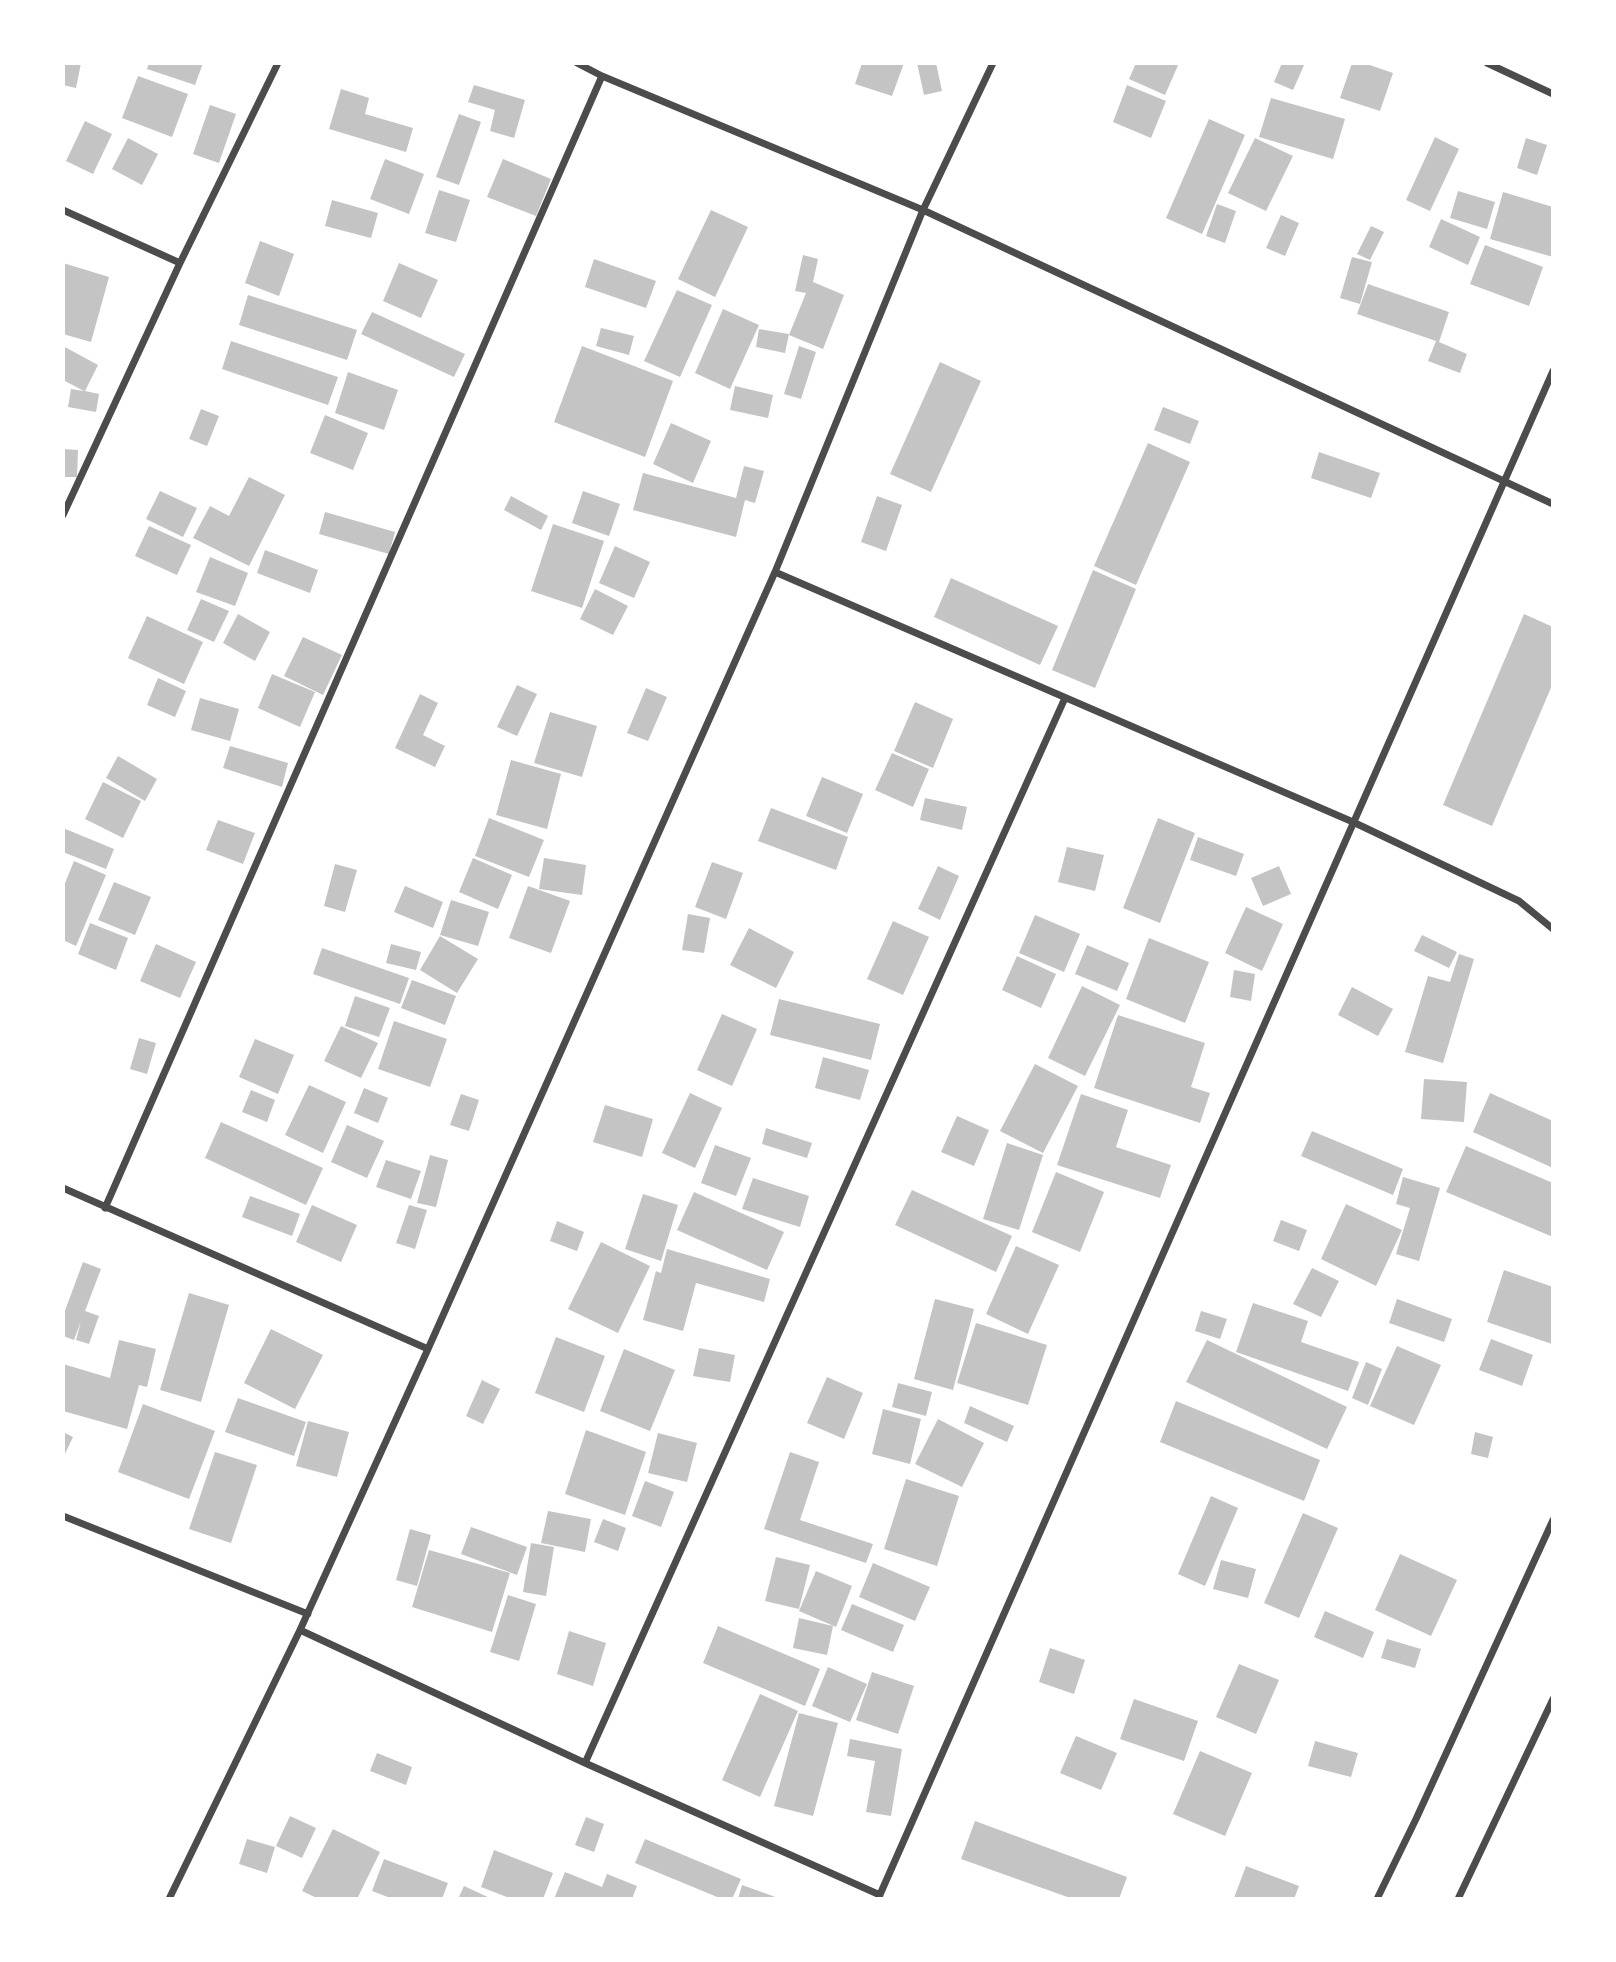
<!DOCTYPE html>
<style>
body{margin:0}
#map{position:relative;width:1616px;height:1962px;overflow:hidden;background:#fff;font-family:"Varela Round",sans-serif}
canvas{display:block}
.frame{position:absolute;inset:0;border:65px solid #fff;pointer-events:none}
</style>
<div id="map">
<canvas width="1616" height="1962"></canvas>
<div class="frame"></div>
</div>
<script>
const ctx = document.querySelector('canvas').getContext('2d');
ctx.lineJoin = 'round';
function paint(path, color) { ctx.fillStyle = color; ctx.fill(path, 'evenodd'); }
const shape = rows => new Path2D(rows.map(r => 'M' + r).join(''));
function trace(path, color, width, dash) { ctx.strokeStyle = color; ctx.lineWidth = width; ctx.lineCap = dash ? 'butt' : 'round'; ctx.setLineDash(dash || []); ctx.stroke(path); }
const building = shape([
 [63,63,81,63,76,88,63,85],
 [149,63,203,63,195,85,147,69],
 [862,63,904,63,892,96,855,84],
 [917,63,936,63,942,91,924,95],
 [1136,63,1179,63,1165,95,1129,79],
 [1282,63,1305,63,1293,90,1274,82],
 [1352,63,1364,63,1393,73,1380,111,1340,98],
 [138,76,188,94,172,137,122,118],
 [474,85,525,100,514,138,490,131,495,110,468,102],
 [1127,85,1166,101,1151,138,1113,122],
 [341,89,369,98,365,114,413,128,406,152,329,129],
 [1271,98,1345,119,1333,159,1259,137],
 [210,105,236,114,219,163,193,154],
 [459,114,481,122,459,185,436,177],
 [1209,119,1245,135,1202,234,1166,218],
 [85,121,112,134,93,174,66,161],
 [1435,137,1459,149,1430,211,1406,200],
 [128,138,158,154,142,185,112,169],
 [1255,138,1293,156,1266,211,1228,193],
 [1526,138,1547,145,1537,175,1517,168],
 [385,159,424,174,409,214,370,199],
 [503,159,551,179,536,216,487,197],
 [439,190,470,200,456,242,425,233],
 [1458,191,1495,202,1487,229,1450,218],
 [1503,192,1553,207,1553,257,1490,239],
 [332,200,378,213,371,238,325,226],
 [1217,204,1236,211,1225,243,1206,236],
 [711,210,748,227,715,297,678,279],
 [1281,215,1299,223,1285,256,1266,248],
 [1441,219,1480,237,1468,265,1429,247],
 [1371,226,1384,232,1370,260,1357,254],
 [260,241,294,254,279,296,245,283],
 [1485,245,1543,267,1529,306,1470,284],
 [803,255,818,259,813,282,844,295,823,349,789,335,806,293,795,291],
 [1352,257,1372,262,1360,304,1340,298],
 [594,259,656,281,646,308,585,287],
 [63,263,109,277,91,342,63,334],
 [399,263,438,280,421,318,383,301],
 [1368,284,1449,312,1439,342,1467,354,1460,373,1428,361,1436,341,1357,314],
 [677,290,712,305,680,377,644,361],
 [248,295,357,330,347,360,239,325],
 [723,309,759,325,730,389,695,373],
 [372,312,465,354,454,377,361,334],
 [601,328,634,336,629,355,596,346],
 [759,329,789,334,785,353,756,347],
 [231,341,338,377,328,405,222,369],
 [63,346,98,365,85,391,99,394,96,412,68,407,71,389,84,391,63,380],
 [582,346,673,381,645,457,554,422],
 [799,346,816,352,801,399,784,394],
 [940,362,981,381,931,492,890,474],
 [348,372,398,390,384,430,335,413],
 [735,386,773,395,768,418,730,410],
 [1163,407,1199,421,1190,444,1154,430],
 [201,409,219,416,207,446,189,439],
 [325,415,368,433,353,470,310,453],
 [671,423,711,441,693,483,653,464],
 [1148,443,1190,462,1136,585,1094,566],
 [63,449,78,450,77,477,63,477],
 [1319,452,1380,473,1371,498,1311,478],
 [744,466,764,471,755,503,745,500,736,537,633,510,643,473,736,498],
 [249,477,285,495,249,566,193,538,210,506,229,516],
 [160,491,197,508,183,537,146,519],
 [583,491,620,504,609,536,572,523],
 [511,496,548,516,541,530,504,510],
 [877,496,902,505,886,551,861,542],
 [325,512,395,532,389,554,319,534],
 [553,524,604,541,582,608,531,591],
 [149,526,191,545,177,575,135,556],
 [615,546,650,562,634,598,599,583],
 [265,550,318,570,310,593,257,573],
 [210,557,248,573,235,606,196,592],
 [1093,570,1136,589,1095,688,1052,670],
 [951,578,1058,626,1040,665,934,617],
 [595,589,628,606,613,635,580,619],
 [201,599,229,611,214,642,187,630],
 [238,614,270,632,255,661,223,643],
 [1524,614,1553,627,1553,683,1492,826,1443,805],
 [147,616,203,642,184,684,128,658],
 [303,637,342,655,323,695,284,676],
 [272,674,315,692,300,727,258,708],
 [158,678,186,691,175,717,147,705],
 [517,685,537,694,517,736,497,727],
 [646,688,667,697,648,741,627,733],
 [420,694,438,703,423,735,445,746,435,767,395,748],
 [200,698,239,709,230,741,191,730],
 [915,702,953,719,933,768,894,751],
 [550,712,597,726,582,777,534,763],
 [230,746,288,763,282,787,223,768],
 [892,753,929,769,913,807,875,790],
 [118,756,157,779,145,801,106,778],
 [511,760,561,774,547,829,496,815],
 [822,777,863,794,847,833,806,816],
 [103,782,141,801,123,838,85,819],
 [925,798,967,807,962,830,920,820],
 [771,808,848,837,836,870,758,841],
 [489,818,544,840,529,877,475,856],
 [1158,818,1195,833,1160,923,1123,908],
 [218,820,255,833,243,864,206,850],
 [63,828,114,849,106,869,63,852],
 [1198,837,1244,854,1236,876,1190,860],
 [1067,847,1104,855,1095,891,1058,882],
 [473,858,512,875,498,909,459,892],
 [544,858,586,865,582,895,539,889],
 [74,861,106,875,76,946,63,940,63,888],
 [712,862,743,873,726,919,695,907],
 [335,864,357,870,345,912,324,906],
 [938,866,959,876,940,920,918,909],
 [1279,866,1291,894,1263,906,1251,878],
 [114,882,151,897,135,935,98,920],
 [405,886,443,902,433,928,394,912],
 [528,886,570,901,551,953,509,938],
 [451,900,489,912,478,946,440,935],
 [1246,907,1283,924,1262,971,1225,953],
 [688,914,710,918,704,953,682,950],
 [1035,915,1080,934,1064,972,1019,953],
 [893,921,929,937,903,995,867,979],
 [90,923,128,938,116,970,78,954],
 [749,928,794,952,776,988,730,965],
 [1422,935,1457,952,1449,968,1414,951],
 [440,936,478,959,457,993,420,970],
 [1149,938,1209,962,1185,1023,1126,999],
 [156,944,196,962,180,998,140,981],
 [391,944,421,952,416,970,386,963],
 [1087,945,1129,963,1117,991,1075,974],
 [322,948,409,978,400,1004,313,974],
 [1459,954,1474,959,1443,1063,1405,1052,1428,976,1450,982],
 [1017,956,1056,974,1041,1008,1002,990],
 [1234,970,1255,974,1251,1001,1230,997],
 [412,980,456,996,445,1025,401,1008],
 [1082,986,1120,1005,1085,1076,1048,1058],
 [1352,987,1393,1009,1378,1036,1338,1015],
 [355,996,390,1008,379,1037,345,1026],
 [779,999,880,1024,871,1060,770,1035],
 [722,1014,757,1029,732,1086,697,1070],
 [1118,1015,1205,1043,1191,1087,1210,1093,1200,1123,1094,1088],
 [394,1021,447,1039,430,1087,378,1069],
 [341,1026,378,1043,361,1078,324,1061],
 [139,1038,156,1043,147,1074,130,1069],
 [255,1039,294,1055,278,1094,239,1077],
 [823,1057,869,1070,860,1100,815,1088],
 [1035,1064,1078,1086,1043,1153,1000,1131],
 [1424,1079,1467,1082,1464,1122,1421,1119],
 [309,1085,346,1102,323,1153,285,1135],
 [364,1088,388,1098,378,1123,354,1113],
 [251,1090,275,1100,267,1122,242,1112],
 [690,1093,722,1108,695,1168,662,1153],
 [1490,1093,1553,1121,1553,1168,1473,1132],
 [461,1094,479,1100,469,1131,450,1125],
 [1081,1094,1128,1110,1116,1147,1171,1165,1160,1198,1057,1165],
 [605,1105,653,1119,642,1157,593,1142],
 [957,1116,989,1130,974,1166,941,1152],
 [221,1122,323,1168,306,1205,205,1158],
 [347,1125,384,1141,367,1178,331,1162],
 [766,1128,812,1143,807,1158,762,1144],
 [1312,1131,1403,1169,1393,1195,1301,1156],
 [1007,1143,1043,1155,1019,1230,983,1219],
 [715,1145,751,1158,736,1196,701,1183],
 [1466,1146,1553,1183,1553,1237,1446,1192],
 [430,1155,448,1160,436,1207,417,1203],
 [386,1160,421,1171,411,1199,376,1187],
 [1056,1172,1104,1192,1080,1252,1032,1232],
 [1403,1177,1440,1188,1419,1261,1396,1254,1410,1208,1396,1204],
 [753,1178,809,1196,800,1227,742,1209],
 [912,1190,1012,1236,996,1272,895,1225],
 [694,1192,784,1232,767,1270,677,1230],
 [643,1194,678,1205,661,1261,625,1249],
 [250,1196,300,1214,292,1236,242,1217],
 [1346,1204,1402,1230,1376,1286,1321,1259],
 [312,1205,357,1225,341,1262,296,1242],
 [409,1205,427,1210,415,1249,396,1243],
 [1281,1220,1307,1230,1299,1251,1273,1241],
 [557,1221,584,1232,577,1251,550,1241],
 [601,1242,650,1266,618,1333,568,1309],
 [1016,1246,1059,1265,1028,1334,986,1314],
 [667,1249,770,1279,764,1302,696,1283,683,1331,643,1320,656,1271,661,1273],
 [83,1262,101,1269,85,1311,99,1316,89,1344,76,1340,81,1321,74,1340,63,1336,63,1316],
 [1312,1268,1339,1281,1321,1317,1293,1304],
 [1504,1270,1553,1287,1552,1344,1487,1322],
 [189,1293,229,1305,201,1402,160,1390],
 [935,1299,974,1309,953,1390,914,1379],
 [1397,1299,1452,1319,1444,1342,1389,1323],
 [1253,1303,1308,1321,1301,1342,1359,1362,1348,1391,1236,1352],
 [1201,1311,1227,1319,1220,1339,1195,1331],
 [976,1323,1047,1345,1028,1405,957,1383],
 [271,1329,323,1355,295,1409,244,1383],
 [556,1337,605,1356,584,1412,535,1393],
 [1491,1339,1533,1355,1522,1386,1479,1370],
 [119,1340,156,1349,147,1387,139,1385,127,1429,63,1411,63,1364,110,1378],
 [1207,1340,1347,1407,1327,1449,1186,1382],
 [1397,1346,1441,1365,1414,1425,1370,1406],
 [699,1348,735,1355,730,1382,693,1376],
 [624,1349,675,1370,650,1431,600,1411],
 [1366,1362,1382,1369,1368,1405,1352,1398],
 [827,1377,863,1393,844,1439,807,1423],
 [482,1380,500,1389,483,1424,466,1416],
 [898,1383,932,1392,926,1416,892,1407],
 [238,1398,306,1422,294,1456,225,1432],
 [1176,1401,1320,1460,1304,1501,1160,1442],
 [143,1404,215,1431,189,1499,118,1472],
 [970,1406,1014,1426,1007,1442,964,1423],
 [883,1409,921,1419,910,1464,872,1454],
 [938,1419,984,1443,962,1487,915,1464],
 [308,1421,349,1432,337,1477,296,1466],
 [586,1430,646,1452,625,1515,565,1494],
 [63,1432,73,1437,63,1458],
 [1475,1432,1493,1437,1488,1458,1471,1454],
 [658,1433,697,1443,687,1482,648,1473],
 [215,1452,257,1465,231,1543,189,1529],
 [790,1452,819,1462,800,1520,873,1544,866,1563,764,1529],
 [906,1479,959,1496,937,1566,884,1549],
 [645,1481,674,1492,661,1527,632,1516],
 [1211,1496,1238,1508,1205,1586,1178,1574],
 [548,1511,591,1519,585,1552,541,1543],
 [1303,1513,1338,1528,1299,1618,1264,1603],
 [603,1519,626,1528,618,1551,594,1542],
 [471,1527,527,1547,517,1575,461,1554],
 [410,1529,431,1535,417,1586,396,1580],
 [531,1543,554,1547,546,1596,523,1592],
 [429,1550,510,1573,492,1632,412,1607],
 [1400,1554,1457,1580,1431,1636,1375,1610],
 [776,1557,810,1565,799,1609,765,1601],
 [1221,1560,1256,1569,1248,1598,1213,1589],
 [873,1563,930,1587,915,1621,859,1597],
 [816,1571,852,1586,836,1627,799,1611],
 [508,1595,536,1604,519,1661,490,1652],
 [852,1604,904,1625,893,1652,841,1630],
 [1325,1611,1374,1632,1363,1658,1314,1637],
 [799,1618,833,1626,827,1655,793,1648],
 [718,1626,820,1669,805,1706,703,1663],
 [569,1631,606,1643,593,1686,557,1674],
 [1387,1639,1421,1649,1415,1668,1381,1658],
 [1050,1648,1085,1660,1074,1694,1039,1682],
 [1239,1664,1279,1680,1256,1734,1216,1717],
 [828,1667,867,1684,850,1722,812,1706],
 [872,1672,914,1686,898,1734,856,1720],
 [760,1694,798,1711,760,1797,722,1780],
 [1134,1699,1198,1721,1184,1761,1120,1739],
 [799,1713,838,1723,813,1816,774,1806],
 [1076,1736,1117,1753,1101,1790,1060,1773],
 [850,1739,902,1749,891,1816,866,1812,875,1761,847,1756],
 [1315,1741,1358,1753,1351,1777,1308,1766],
 [1200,1751,1252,1773,1225,1836,1173,1814],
 [377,1753,412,1767,406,1785,370,1771],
 [290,1816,316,1828,302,1858,276,1846],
 [586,1817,604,1824,594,1852,575,1845],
 [975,1821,1127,1877,1119,1899,1073,1899,961,1859],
 [333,1829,380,1852,357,1899,319,1899,302,1891],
 [247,1839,275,1847,267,1873,239,1864],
 [645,1839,741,1879,732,1899,722,1899,635,1863],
 [494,1850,553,1873,543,1899,512,1899,481,1887],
 [384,1859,448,1883,442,1899,393,1899,372,1891],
 [1246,1866,1299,1886,1294,1899,1234,1898],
 [565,1872,602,1887,607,1874,637,1886,632,1899,554,1899],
 [742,1885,781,1899,738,1899],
 [464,1886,492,1899,458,1899]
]);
const minor = shape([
 [577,63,602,76,923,210,1553,504],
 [1487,63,1553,94],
 [63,210,180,263],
 [63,515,180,263,278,63],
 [775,572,1353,822,1519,901,1553,929],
 [63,1188,428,1349],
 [105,1208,602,76],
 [63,1516,308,1614],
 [300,1630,585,1763,880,1895],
 [585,1763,1065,698],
 [169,1899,300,1630,428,1349,775,572,923,210,993,63],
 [878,1899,1553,371],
 [1377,1899,1416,1819,1553,1520],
 [1458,1899,1553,1699]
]);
paint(building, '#c4c4c4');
trace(minor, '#4c4c4c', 7);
</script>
